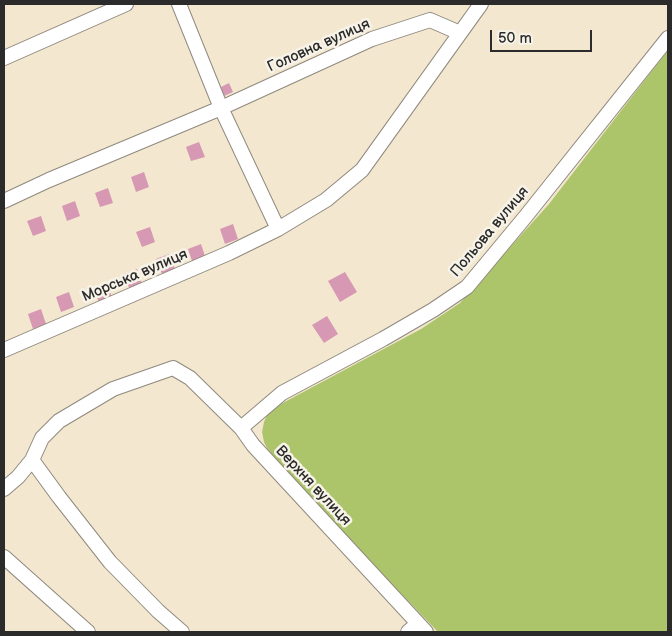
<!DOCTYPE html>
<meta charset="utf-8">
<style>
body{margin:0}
#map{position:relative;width:672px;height:636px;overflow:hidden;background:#f3e7d0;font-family:"Balsamiq Sans",sans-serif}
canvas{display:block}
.frame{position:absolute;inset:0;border:5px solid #2b2b2b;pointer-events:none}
.scale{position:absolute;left:490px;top:30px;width:102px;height:22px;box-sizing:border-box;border:2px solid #2b2b2b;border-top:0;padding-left:6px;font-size:15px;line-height:18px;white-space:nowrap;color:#2b2b2b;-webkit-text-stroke:4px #f7f3e8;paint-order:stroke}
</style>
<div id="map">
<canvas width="672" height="636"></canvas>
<div class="frame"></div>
<div class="scale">50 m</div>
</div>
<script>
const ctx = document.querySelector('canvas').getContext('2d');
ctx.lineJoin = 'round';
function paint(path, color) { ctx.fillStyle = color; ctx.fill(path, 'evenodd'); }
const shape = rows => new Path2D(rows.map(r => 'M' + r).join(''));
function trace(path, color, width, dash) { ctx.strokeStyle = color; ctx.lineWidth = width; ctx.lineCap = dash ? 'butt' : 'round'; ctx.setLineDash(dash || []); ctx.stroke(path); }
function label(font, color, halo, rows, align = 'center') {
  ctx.font = font + ' "Balsamiq Sans",sans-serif'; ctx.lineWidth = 5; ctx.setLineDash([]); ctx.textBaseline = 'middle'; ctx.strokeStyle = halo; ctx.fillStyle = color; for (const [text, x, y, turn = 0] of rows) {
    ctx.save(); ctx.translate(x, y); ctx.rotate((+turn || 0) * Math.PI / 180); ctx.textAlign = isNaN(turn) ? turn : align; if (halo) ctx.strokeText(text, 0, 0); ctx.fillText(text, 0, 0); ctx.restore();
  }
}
const green = shape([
 [668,50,668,632,438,632,299,487,267,448,264,442,262,432,264,422,267,415,279,405,421,329,460,303,549,204]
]);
const building = shape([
 [229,83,233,92,224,96,221,87],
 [199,142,205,157,191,161,186,147],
 [144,172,149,187,136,192,131,177],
 [108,188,113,203,100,207,95,193],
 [75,201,80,216,67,221,62,206],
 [41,216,46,231,33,236,27,221],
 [233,224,238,239,225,244,220,229],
 [150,227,155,242,142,247,136,232],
 [201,244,206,259,193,264,188,249],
 [169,254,175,269,162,274,156,259],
 [137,269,142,284,129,288,124,274],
 [345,272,357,292,340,302,328,281],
 [107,283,112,298,99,303,94,288],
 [69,292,74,307,61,312,56,297],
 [41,309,46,324,33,329,28,314],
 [327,316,338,334,324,343,312,325]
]);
const street = shape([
 [179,4,221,108,278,229],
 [4,58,126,4],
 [4,201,49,180,221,108,372,39,430,20,460,33],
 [4,350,229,253,278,229,326,200,362,170,481,4],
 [241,428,282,393,383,339,433,310,467,287,526,216,668,38],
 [32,460,59,497,110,562,158,611,182,632],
 [4,489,18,477,32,460,42,438,59,421,113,389,173,368,190,378,241,428,253,445,426,632],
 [4,557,88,632],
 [408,632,417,624]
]);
const streetNames = [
 ["Головна вулиця",319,46,-24],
 ["Польова вулиця",490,232,-50],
 ["Морська вулиця",135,276,-23],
 ["Верхня вулиця",313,486,47]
];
paint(green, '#adc56a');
paint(building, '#d698b2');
trace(street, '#8f897e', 16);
trace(street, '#fff', 14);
label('15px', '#2b2b2b', '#f7f3e8', streetNames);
</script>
